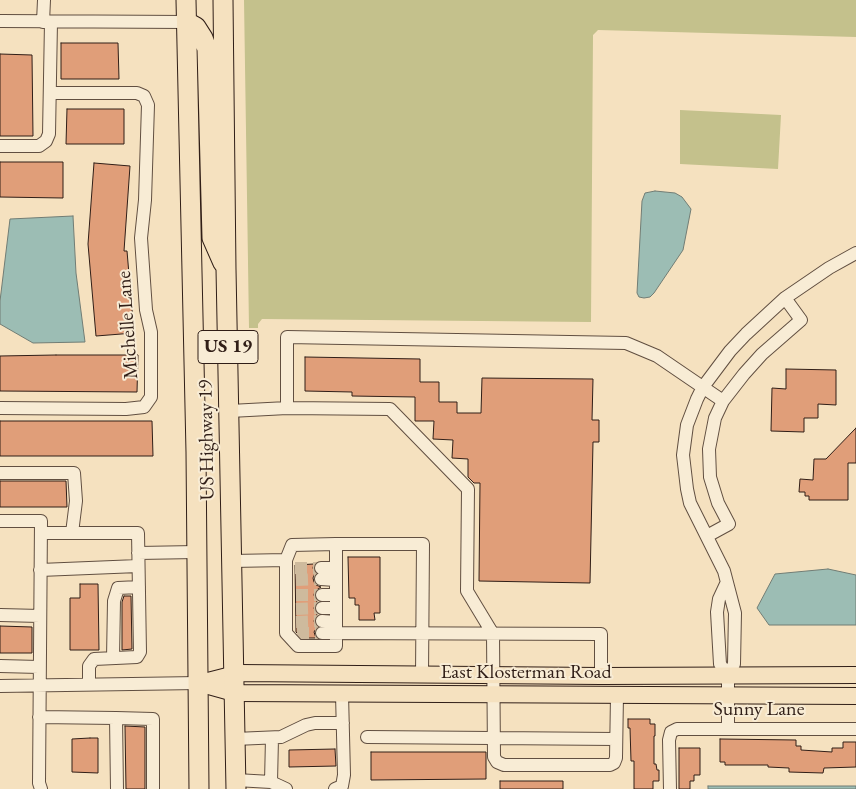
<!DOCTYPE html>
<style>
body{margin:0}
canvas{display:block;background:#f5e1bf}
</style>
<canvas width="856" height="789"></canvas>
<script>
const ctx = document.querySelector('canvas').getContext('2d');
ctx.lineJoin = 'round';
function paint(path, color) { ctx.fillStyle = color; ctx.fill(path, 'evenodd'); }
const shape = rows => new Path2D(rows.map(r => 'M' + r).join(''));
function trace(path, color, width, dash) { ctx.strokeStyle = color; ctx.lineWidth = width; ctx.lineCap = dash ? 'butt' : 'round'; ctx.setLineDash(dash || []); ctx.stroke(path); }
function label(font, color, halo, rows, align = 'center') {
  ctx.font = font + ' "EB Garamond",serif'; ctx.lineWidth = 4; ctx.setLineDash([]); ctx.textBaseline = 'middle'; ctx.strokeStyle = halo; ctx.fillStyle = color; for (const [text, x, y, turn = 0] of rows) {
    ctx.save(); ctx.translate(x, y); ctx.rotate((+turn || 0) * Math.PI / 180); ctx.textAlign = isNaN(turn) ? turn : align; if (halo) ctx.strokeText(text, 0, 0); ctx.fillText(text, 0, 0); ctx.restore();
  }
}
const green = shape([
 [244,0,856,0,856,37,598,30,593,35,591,322,262,319,258,324,258,328,249,328],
 [680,110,781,115,778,169,680,164]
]);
const water = shape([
 [655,191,675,193,682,197,691,209,683,250,654,293,650,297,644,298,639,297,637,293,642,201,645,193,655,191],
 [73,216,76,273,85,342,33,343,0,324,0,301,10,219,73,216],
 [828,569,856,575,856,625,769,625,757,608,775,574,828,569],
 [708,786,856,786,856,789,708,789,708,786]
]);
const building = shape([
 [61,43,118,43,119,79,61,79,61,43],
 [0,54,32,55,33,136,0,136,0,54],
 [67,109,124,109,124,144,66,144,67,109],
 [0,162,63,162,63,198,0,197,0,162],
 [94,163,130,166,124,251,127,251,134,333,96,336,88,244,94,163],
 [56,355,138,355,137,392,0,391,0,356,56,355],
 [305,357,420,359,420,382,439,382,439,402,457,402,457,413,481,413,482,378,593,379,592,420,599,420,599,442,593,442,590,583,479,581,480,483,474,483,468,477,468,459,452,458,453,440,433,439,434,421,415,421,415,397,352,396,352,392,305,391,305,357],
 [786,369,836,370,836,405,818,404,818,418,804,418,804,432,771,431,772,388,786,389,786,369],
 [0,421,152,421,153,456,0,456,0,421],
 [856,428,856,463,848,463,848,500,809,500,809,496,805,496,805,492,799,492,800,479,813,480,814,459,826,459,856,428],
 [0,481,66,481,67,507,0,507,0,481],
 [348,557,380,557,380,613,374,613,375,620,359,620,359,605,355,605,355,598,349,598,348,557],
 [314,564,313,568,315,573,313,578,314,582,316,585,321,587,315,591,314,595,317,602,314,608,317,615,314,621,317,627,314,632,316,638,302,638,296,632,295,565,314,564],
 [80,584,98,584,99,650,70,650,70,598,80,598,80,584],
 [124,596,131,596,132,649,122,650,122,602,124,596],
 [0,626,32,627,32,653,0,653,0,626],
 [628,719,650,719,650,724,655,724,655,736,654,736,654,764,656,764,657,770,659,770,659,781,653,781,653,789,634,789,634,761,631,761,630,728,628,728,628,719],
 [125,726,145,727,145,789,126,789,125,726],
 [90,738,98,738,98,773,72,772,72,739,90,738],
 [720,739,796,740,796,746,801,746,801,750,832,752,832,748,843,748,843,742,856,742,856,767,824,768,823,773,789,772,789,768,768,767,768,765,725,765,725,762,720,762,720,739],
 [679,748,700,748,700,775,694,775,694,781,690,781,690,789,679,789,679,748],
 [335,749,336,766,289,767,289,750,335,749],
 [371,752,486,752,486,779,371,780,371,752],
 [500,781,563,781,563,789,500,789,500,781]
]);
const minorTunnel = shape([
 [295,568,321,568],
 [296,580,321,579],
 [296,595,322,595],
 [296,609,322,608],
 [296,622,322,621],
 [297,633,322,633]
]);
const minor = shape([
 [0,21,187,22],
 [43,22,44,0],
 [0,146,39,146,46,141,49,134,51,22],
 [0,408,126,409,144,407,151,397,151,332,146,310,141,238,145,200,148,105,144,96,137,93,50,93],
 [287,408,287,337,626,343,657,356,723,401],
 [230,411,287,408,390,409,468,489,467,591,493,634,494,757,497,762,504,765,610,765,614,763,616,758,617,695],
 [0,473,74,473,76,501,72,533,138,533,140,652,137,657,94,659,89,666,89,684],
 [0,521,41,521,39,783,41,789],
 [41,533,72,533],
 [707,536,729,524,718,503,710,477,709,449,715,418,723,401,744,374,762,354,801,320,785,298],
 [336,544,336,646,298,646,286,633,286,560,292,545,336,544,423,544,422,675],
 [138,553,196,552],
 [232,561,286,560],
 [321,568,336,568],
 [40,570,138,566],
 [321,579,335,580],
 [726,584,719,599,717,612,720,664,728,676],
 [322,595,336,595],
 [322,608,336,608],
 [0,615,40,616],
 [322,621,336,622],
 [322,633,601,634,601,676],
 [113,658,114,601,118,588,139,587],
 [0,666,39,667],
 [0,686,198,683],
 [39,717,116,718],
 [728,728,728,676,734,664,735,613,724,571,690,503,687,489,683,455,687,425,697,399,703,387,730,351,746,334,785,298,829,268,856,253],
 [367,737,616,739],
 [235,739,281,737,306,725,315,723,343,723],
 [236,780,271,782,286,789],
 [271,782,272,738],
 [117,789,116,718,153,719,153,789],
 [335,789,342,786,344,775,342,694],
 [670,789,669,740,671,732,677,729,856,729]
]);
const major = shape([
 [198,683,234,693,856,696],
 [200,683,239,673,601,676,856,675]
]);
const highway = shape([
 [186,0,196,452,199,789],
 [223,0,226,269,236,789],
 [187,22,196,27,203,38,207,49,212,238,223,263]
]);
const shields = [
 [228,347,60]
];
const shieldNames = [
 ["US 19",228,347]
];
const streetNames = [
 ["Michelle Lane",128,325,-94],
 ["US Highway 19",207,440,-91],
 ["East Klosterman Road",526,673],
 ["Sunny Lane",759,710]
];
paint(green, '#c4c18c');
paint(water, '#9cbdb4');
trace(water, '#717d75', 1);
paint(building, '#e09e79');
trace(building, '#301e17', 1);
trace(minorTunnel, '#ceba9d', 12, [12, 6]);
trace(minor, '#614f41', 14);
trace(major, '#301e17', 18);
trace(highway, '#301e17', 21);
trace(minor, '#f8ecd5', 12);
trace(major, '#f5e1bf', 16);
trace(highway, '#f5e1bf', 19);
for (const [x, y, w] of shields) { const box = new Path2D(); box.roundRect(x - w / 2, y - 16.5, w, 33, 4); ctx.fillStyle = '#f8ecd5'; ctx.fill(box); trace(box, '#301e17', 1); }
label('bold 19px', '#301e17', null, shieldNames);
label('20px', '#301e17', '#f8ecd5', streetNames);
</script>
